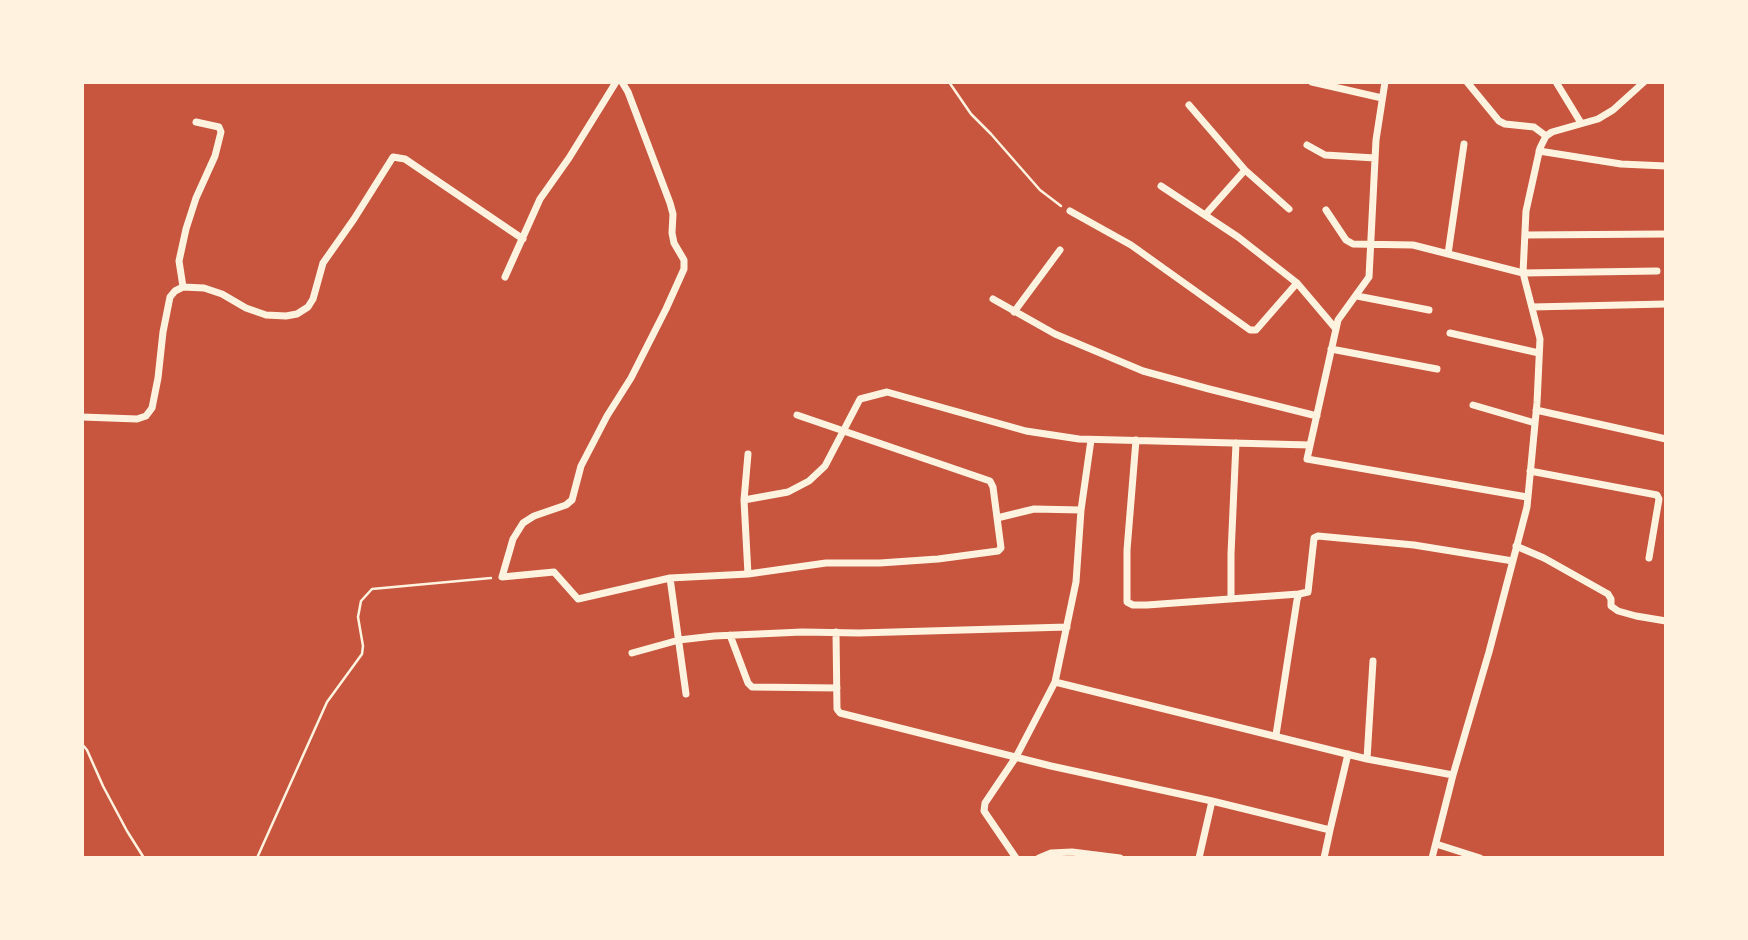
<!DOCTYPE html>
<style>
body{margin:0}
#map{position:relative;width:1748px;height:940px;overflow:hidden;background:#c8553d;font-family:"DejaVu Sans",sans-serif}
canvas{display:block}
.frame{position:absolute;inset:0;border:84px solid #fff3e0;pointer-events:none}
</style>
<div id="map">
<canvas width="1748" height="940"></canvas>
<div class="frame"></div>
</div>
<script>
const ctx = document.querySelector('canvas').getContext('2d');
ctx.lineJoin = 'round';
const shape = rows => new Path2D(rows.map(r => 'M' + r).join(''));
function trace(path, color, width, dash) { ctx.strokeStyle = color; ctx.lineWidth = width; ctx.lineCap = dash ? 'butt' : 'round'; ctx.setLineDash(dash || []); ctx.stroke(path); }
const path = shape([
 [949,82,971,114,991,134,1040,190,1061,206],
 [82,744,87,750,103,786,127,831,144,858],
 [257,858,327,702,362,654,363,646,358,617,361,601,372,589,491,578]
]);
const minor = shape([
 [622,82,628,92,670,203,673,214,672,233,674,243,684,260,684,269,666,309,631,378,607,416,581,466,572,500,566,505,534,516,523,523,513,539,502,577,554,572,578,599,670,578,748,574,826,563,880,563,938,559,998,551,1001,548,993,487,990,481,797,415],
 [1312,82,1382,98],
 [1385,82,1376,140,1369,277,1338,320,1307,459,1527,497],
 [1467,82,1499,121,1505,124,1534,127,1546,136],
 [1556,82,1581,123],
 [1189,105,1245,170,1289,209],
 [1307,145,1325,155,1375,158],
 [1539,151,1621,164,1666,166],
 [1161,186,1238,237,1297,283,1336,329],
 [1326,210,1346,240,1353,244,1413,245,1523,273,1657,271],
 [1070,211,1131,245,1250,330,1256,330,1297,283],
 [1205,215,1245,170],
 [1525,235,1666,234],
 [1448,254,1464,144],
 [505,277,540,199,569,158,616,82],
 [183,287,179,261,186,229,196,198,215,156,221,132,219,127,196,122],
 [1357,296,1429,310],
 [993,299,1055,334,1143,371,1209,389,1317,416],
 [1532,307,1666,304],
 [1014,312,1060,250],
 [1450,333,1539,353],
 [1331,349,1437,369],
 [1473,405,1535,423],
 [1536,410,1666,439],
 [82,417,137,419,146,416,152,408,158,378,163,332,170,297,175,291,183,287,204,288,222,294,246,308,266,315,286,316,297,314,308,307,313,299,323,263,354,219,393,157,405,159,523,239],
 [1136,440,1127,550,1127,602,1133,605,1147,605,1299,594],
 [1530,471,1657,495,1659,499,1649,558],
 [744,500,788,492,809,481,825,466,860,399,887,392,1026,431,1079,439,1310,445],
 [997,518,1034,509,1081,510],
 [1516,546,1544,558,1608,594,1611,599,1611,606,1618,611,1636,616,1666,621],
 [748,574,744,500,748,454],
 [670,578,686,694],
 [1231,598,1231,554,1236,443],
 [836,632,837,709,840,713,1051,766,1212,801,1330,830,1324,858],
 [730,635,748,683,752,687,837,688],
 [632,653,679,640,714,636,802,632,859,633,1067,627],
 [1055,682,1367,759,1453,775,1489,652,1527,507,1537,403,1540,339,1523,273,1526,211,1540,148,1546,136,1552,132,1598,119,1613,110,1644,82],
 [1276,735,1297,600,1299,594,1308,592,1314,538,1318,536,1414,545,1513,561],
 [1367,759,1373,661],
 [1330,830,1348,754],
 [1436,844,1480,858],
 [1016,858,984,811,985,803,1016,757,1055,682,1076,582,1081,510,1091,440],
 [1039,858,1051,853,1072,852,1120,858],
 [1199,858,1212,801],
 [1432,858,1453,775]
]);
trace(path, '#fff3e0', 2.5);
trace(minor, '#fff3e0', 7);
</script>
